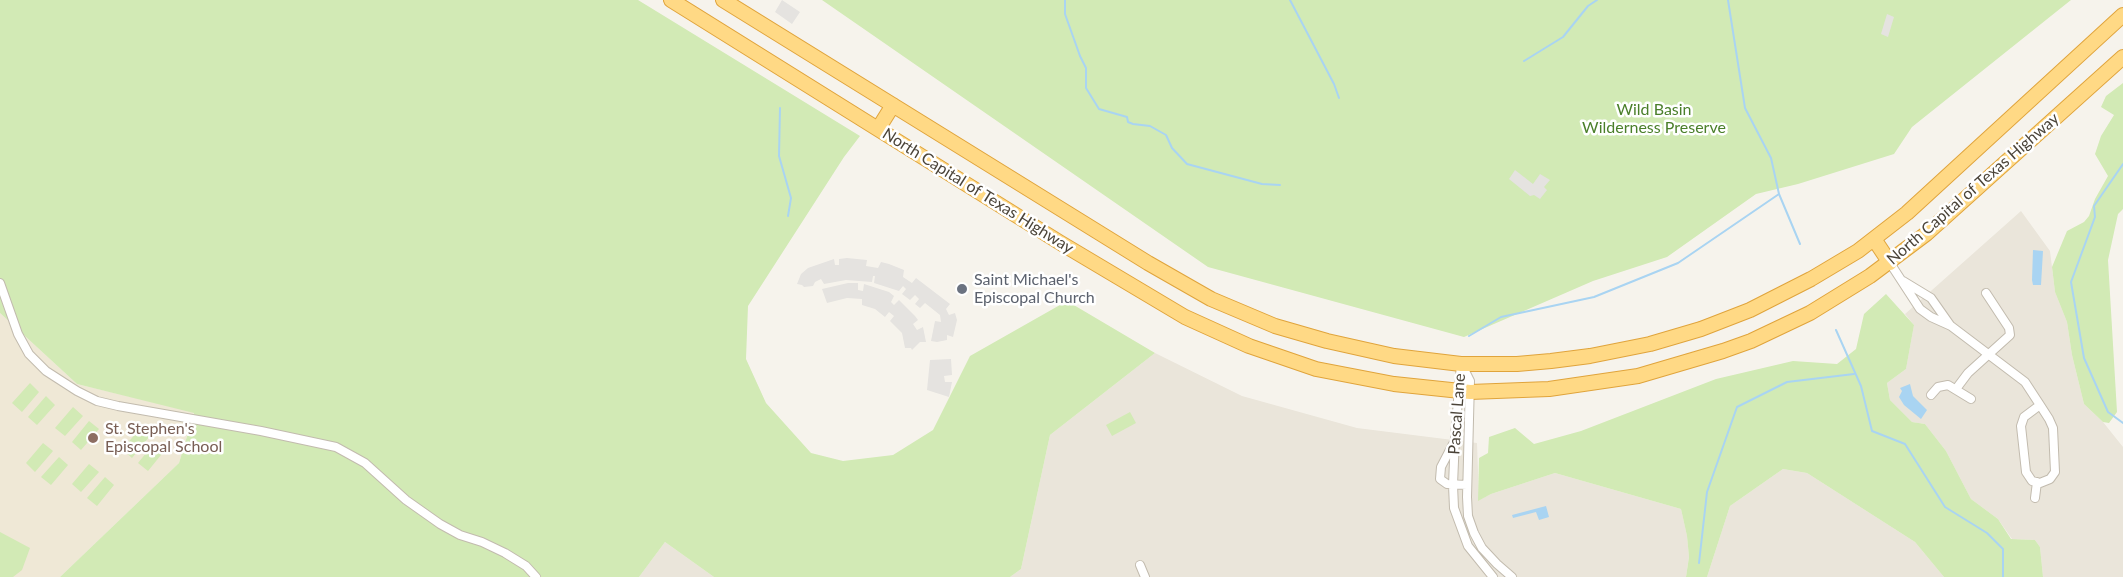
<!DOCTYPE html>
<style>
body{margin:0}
canvas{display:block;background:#f6f3ec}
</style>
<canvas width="2123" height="577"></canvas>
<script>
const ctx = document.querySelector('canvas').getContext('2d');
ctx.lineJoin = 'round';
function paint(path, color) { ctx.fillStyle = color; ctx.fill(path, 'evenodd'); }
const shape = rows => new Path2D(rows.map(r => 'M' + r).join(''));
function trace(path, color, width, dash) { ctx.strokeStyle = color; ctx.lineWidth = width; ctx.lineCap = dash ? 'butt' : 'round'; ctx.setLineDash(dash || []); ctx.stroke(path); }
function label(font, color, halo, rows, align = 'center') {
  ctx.font = font + ' Lato,sans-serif'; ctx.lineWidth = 5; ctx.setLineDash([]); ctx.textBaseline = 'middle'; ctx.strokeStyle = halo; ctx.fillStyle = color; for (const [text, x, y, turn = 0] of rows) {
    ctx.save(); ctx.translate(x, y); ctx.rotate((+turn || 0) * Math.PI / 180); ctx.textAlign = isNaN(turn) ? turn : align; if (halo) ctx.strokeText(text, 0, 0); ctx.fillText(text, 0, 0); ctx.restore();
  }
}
const residential = shape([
 [2021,211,2050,251,2055,292,2067,322,2072,355,2084,404,2103,422,2123,447,2123,577,2043,577,2040,547,2035,540,2012,539,1998,519,1971,499,1946,451,1925,424,1912,422,1890,400,1887,383,1906,369,1914,325,1905,314],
 [1155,353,1242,396,1357,428,1477,443,1479,500,1491,494,1555,473,1681,509,1687,536,1689,557,1686,577,1010,577,1021,569,1050,435],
 [1783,469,1807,473,1915,542,1944,577,1707,577,1730,506],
 [665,542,714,577,639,577]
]);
const education = shape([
 [0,313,77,384,194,412,179,463,60,577,0,577]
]);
const green = shape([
 [0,0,638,0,860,136,844,157,748,306,746,359,766,403,811,453,843,461,893,455,933,430,970,356,1067,301,1155,353,1050,435,1021,569,1010,577,714,577,665,542,639,577,60,577,179,463,194,413,77,384,0,313],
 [822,0,2071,0,1912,127,1894,154,1798,184,1756,194,1667,257,1593,281,1464,337,1208,267],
 [2123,83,2123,209,2118,214,2108,260,2117,412,2109,423,2103,422,2084,404,2072,355,2067,322,2055,292,2052,267,2067,231,2084,222,2089,216,2095,199,2108,176,2095,154,2101,136,2114,115,2101,107,2106,96],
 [1886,294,1914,325,1906,369,1887,383,1890,400,1912,422,1925,424,1946,451,1971,499,1998,519,2011,539,2035,540,2040,547,2043,577,1944,577,1915,542,1807,473,1783,469,1730,506,1707,577,1686,577,1689,557,1687,536,1681,509,1555,473,1491,494,1478,501,1479,458,1488,453,1489,437,1515,428,1534,444,1581,431,1716,379,1793,361,1837,364,1856,349,1864,314],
 [30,383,39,392,22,412,12,403],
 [46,396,55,405,37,425,28,417],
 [73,407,83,416,65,436,55,428],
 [1130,412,1136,423,1112,436,1106,425],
 [89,421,99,429,81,450,72,442],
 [140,429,149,437,132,458,122,449],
 [155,442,165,450,148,471,138,463],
 [43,443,53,451,35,472,26,463],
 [59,457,68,465,51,485,41,477],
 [89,464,99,472,81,492,72,484],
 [105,477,114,485,97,506,87,498],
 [0,532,30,548,22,570,13,577,0,577]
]);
const parking = shape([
 [782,0,800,12,792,24,775,12],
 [1887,14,1894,17,1888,37,1881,34],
 [1515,170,1533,184,1540,174,1550,180,1544,187,1547,190,1540,199,1534,195,1530,196,1509,179],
 [847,258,867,260,866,266,878,268,881,262,889,264,904,270,903,277,912,283,916,278,950,304,946,309,949,315,955,313,957,320,953,337,947,335,947,340,937,342,931,341,935,321,941,322,940,315,925,303,920,308,915,304,919,299,915,295,910,300,902,294,906,289,903,286,899,291,874,283,875,276,873,276,872,282,846,280,824,284,821,279,815,282,813,286,804,287,802,285,797,284,801,274,808,268,834,259,835,265,839,265,839,259],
 [848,283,858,283,858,290,863,291,864,284,889,292,894,296,891,302,894,305,899,300,915,316,918,320,913,324,917,330,923,327,926,342,920,342,912,350,911,348,905,348,902,333,890,321,894,316,889,312,885,317,875,309,862,305,862,299,847,298,827,303,822,289],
 [951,359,952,375,944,376,945,382,952,382,949,397,927,390,930,360]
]);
const water = shape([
 [2033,250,2043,251,2041,285,2033,285,2032,280],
 [1910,384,1913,396,1927,410,1921,419,1904,405,1899,397,1902,391,1900,388],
 [1546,506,1549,517,1539,520,1536,512,1513,518,1512,515]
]);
const stream = shape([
 [1065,0,1065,14,1080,56,1086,68,1086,88,1099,109,1127,117,1128,122,1133,124,1150,126,1166,135,1172,148,1187,164,1262,184,1280,185],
 [1290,0,1334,84,1339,98],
 [1524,61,1563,37,1588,6,1597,0],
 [780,108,779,156,791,198,788,216],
 [2123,164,2094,206,2095,217,2071,282,2084,358,2108,412,2123,423],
 [1779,194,1800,244],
 [1836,330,1861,386,1872,431,1905,444,1945,507,1987,533,2003,549,2003,577],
 [1469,336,1501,317,1594,297,1678,263,1779,194,1771,158,1745,108,1728,0],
 [1699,563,1707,492,1737,407,1787,382,1854,374]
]);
const minor = shape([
 [1890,263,1920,309,1931,317,1951,326,2025,382,2040,405,2049,419,2053,428,2055,472,2050,479,2040,483,2032,481,2026,472,2021,426,2024,417,2040,405],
 [1903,281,1931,298,1950,325],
 [0,283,18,334,29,354,46,371,77,391,97,401,118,406,261,431,336,447,365,463,406,500,440,524,460,535,482,542,505,553,526,566,536,577],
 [1461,364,1455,437,1453,485,1454,508,1468,546,1493,577],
 [1462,365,1470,381,1467,497,1468,516,1474,533,1482,548,1497,564,1512,577],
 [1956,389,1968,373,2010,335,2009,328,1986,293],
 [1931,395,1938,387,1948,385,1971,399],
 [1453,444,1441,467,1440,479,1447,484,1467,485],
 [2035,498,2037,482],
 [1140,565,1145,577]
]);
const trunk = shape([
 [671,0,1059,242,1185,317,1249,346,1316,369,1394,384,1470,392,1549,389,1638,376,1723,351,1751,341,1810,313,1870,276,1926,234,2123,57],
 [723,0,1148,263,1211,299,1275,326,1327,341,1394,356,1461,364,1517,364,1551,361,1590,356,1650,344,1701,329,1750,310,1811,279,1858,251,1907,213,2123,15],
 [878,129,893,105],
 [1874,239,1890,263]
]);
const markers = [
 [962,289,6,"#6b7280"],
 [93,438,6,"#8d6e63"]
];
const parkNames = [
 ["Wild Basin",1654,110],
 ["Wilderness Preserve",1654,128]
];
const streetNames = [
 ["North Capital of Texas Highway",1973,189,-41],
 ["North Capital of Texas Highway",978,191,32],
 ["Pascal Lane",1457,414,-86]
];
const worshipNames = [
 ["Saint Michael's",974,280],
 ["Episcopal Church",974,298]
];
const educationNames = [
 ["St. Stephen's",105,429],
 ["Episcopal School",105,447]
];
paint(residential, '#eae5da');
paint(education, '#efe8d6');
paint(green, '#d2eab5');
paint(parking, '#e5e3e0');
paint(water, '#a9d4f2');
trace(stream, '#a9d4f2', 2);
trace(minor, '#c2bbae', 10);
trace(trunk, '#e0a43c', 16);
trace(minor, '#fff', 8);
trace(trunk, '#ffd985', 14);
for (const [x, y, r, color] of markers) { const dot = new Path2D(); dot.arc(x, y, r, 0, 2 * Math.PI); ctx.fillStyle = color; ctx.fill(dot); trace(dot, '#fff', 2); }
label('16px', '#4a7f2a', '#fff', parkNames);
label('16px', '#4b4439', '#fff', streetNames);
label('16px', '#5b616d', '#fff', worshipNames, 'left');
label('16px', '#785e54', '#fff', educationNames, 'left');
</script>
